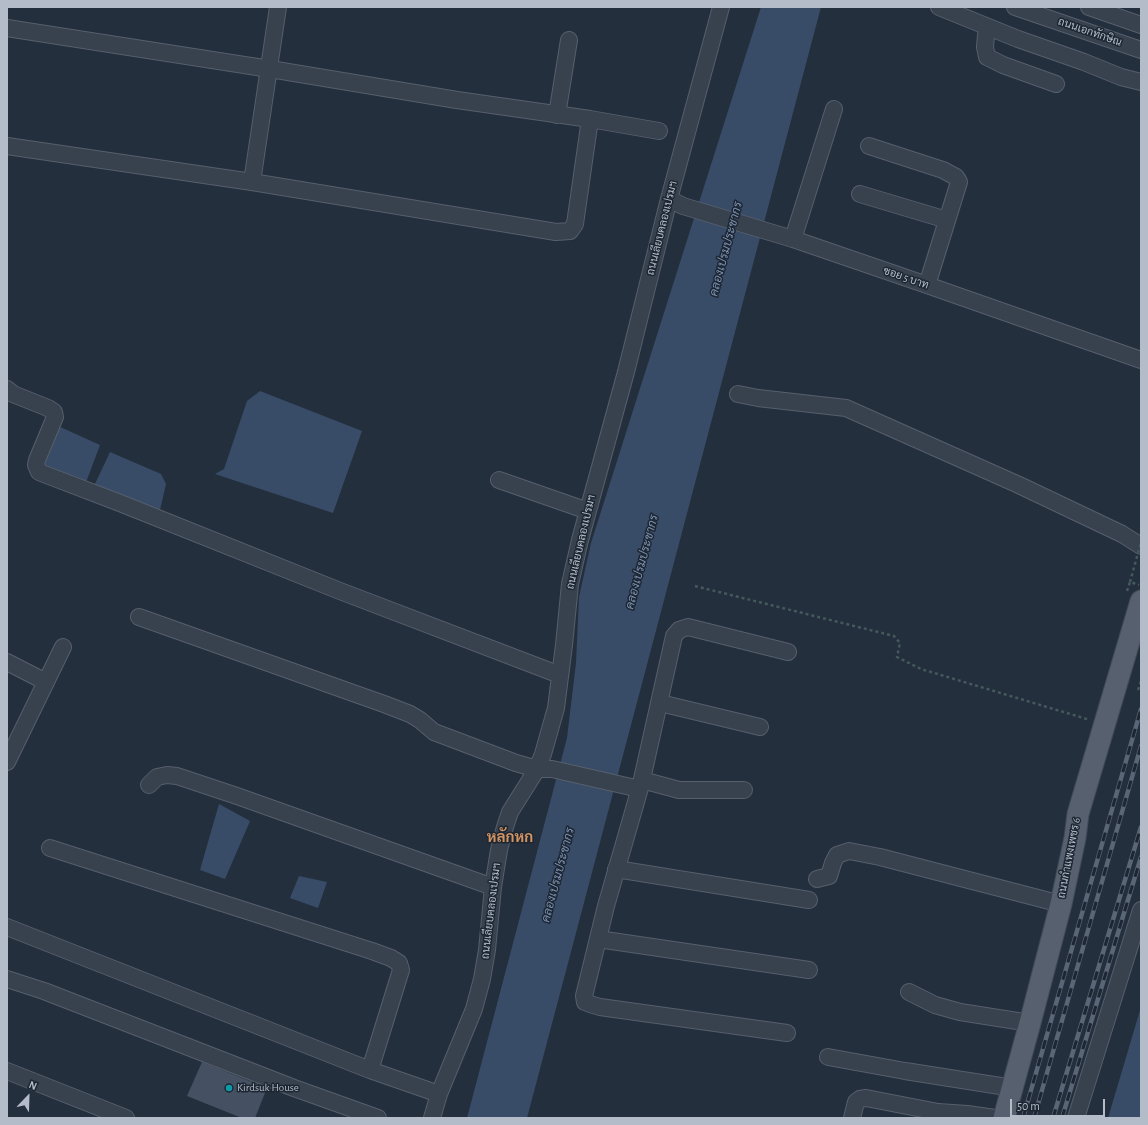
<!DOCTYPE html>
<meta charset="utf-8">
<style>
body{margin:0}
#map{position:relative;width:1148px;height:1125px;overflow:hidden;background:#242f3e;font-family:"Alegreya Sans",sans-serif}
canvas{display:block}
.frame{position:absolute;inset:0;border:8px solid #b4bcc9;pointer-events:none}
.north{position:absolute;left:8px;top:1077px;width:40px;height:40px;-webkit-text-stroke:3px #1d2633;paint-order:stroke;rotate:23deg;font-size:11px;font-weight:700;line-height:16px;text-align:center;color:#b4bcc9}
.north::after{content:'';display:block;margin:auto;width:14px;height:18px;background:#b4bcc9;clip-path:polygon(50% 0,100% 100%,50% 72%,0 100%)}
.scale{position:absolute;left:1010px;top:1099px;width:95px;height:18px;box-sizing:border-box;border:2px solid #b4bcc9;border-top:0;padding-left:5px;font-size:12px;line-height:14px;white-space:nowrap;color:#b4bcc9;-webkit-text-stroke:3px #1d2633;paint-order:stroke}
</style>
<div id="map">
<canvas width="1148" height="1125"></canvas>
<div class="frame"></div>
<div class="north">N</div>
<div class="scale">50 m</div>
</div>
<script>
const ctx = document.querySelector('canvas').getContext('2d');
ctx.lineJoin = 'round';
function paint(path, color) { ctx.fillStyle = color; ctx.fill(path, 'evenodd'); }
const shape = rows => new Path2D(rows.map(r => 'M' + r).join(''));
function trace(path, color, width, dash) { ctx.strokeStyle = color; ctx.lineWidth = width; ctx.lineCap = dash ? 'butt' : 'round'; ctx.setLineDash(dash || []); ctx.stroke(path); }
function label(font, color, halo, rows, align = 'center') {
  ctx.font = font + ' "Alegreya Sans",Sarabun,sans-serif'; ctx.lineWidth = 3; ctx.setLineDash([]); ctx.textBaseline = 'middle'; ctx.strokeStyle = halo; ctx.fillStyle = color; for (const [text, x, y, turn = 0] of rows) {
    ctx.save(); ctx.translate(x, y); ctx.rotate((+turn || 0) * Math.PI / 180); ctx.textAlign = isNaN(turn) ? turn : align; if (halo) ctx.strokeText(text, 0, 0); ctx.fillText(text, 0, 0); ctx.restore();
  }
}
const water = shape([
 [761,7,821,7,527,1118,467,1118,567,738,576,663,579,597,591,543],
 [260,391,362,431,333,513,215,474,224,469,247,401],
 [58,426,100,445,85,485,48,471,42,462],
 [110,452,161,474,166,484,160,510,94,486],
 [219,804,250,821,225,879,200,870],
 [299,876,327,882,318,908,290,898],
 [1141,1007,1141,1118,1108,1118]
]);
const building = shape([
 [202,1062,267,1088,255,1118,242,1118,187,1096]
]);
const path = shape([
 [695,586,894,636,900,643,897,657,921,669,1090,720],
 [1127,591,1130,582,1139,585],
 [1138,690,1141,681]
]);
const minor = shape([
 [939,7,1018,39,1084,62,1121,77,1141,82],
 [1015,7,1141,50],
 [1089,7,1141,25],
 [7,28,270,69,457,100,590,119,659,131],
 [988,28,986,35,985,47,987,57,1003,65,1056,84],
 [557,115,569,40],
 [7,146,252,182,556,232,570,231,575,224,590,119],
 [869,146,943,170,956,177,959,182,927,285],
 [252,182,278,7],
 [860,194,947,220],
 [669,199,683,206,793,239,927,285,1141,360],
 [793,239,834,109],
 [7,389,13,394,48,408,54,412,55,417,37,460,36,465,39,472,44,474,120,503,340,591,560,675],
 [738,394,758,398,846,408,1019,485,1122,534,1141,546],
 [499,480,588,511],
 [139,617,384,704,410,714,420,720,434,732,516,763,537,769,552,769,631,787,640,788,674,636,679,630,688,627,788,652],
 [7,662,46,682],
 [660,703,760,727],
 [7,762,63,647],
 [642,780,679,790,744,790],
 [149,785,157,777,167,775,177,776,237,796,493,887],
 [640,788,606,906,584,996,585,1002,590,1004,600,1007,787,1033],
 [50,848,372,951,391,958,399,963,401,970,370,1070],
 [616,869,809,900],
 [817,879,829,876,833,863,837,855,849,851,880,857,1061,904],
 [7,927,370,1070,439,1094],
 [598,939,809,970],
 [7,979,44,991,294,1088,378,1118],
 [909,992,935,1005,960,1012,1030,1023],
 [828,1057,905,1071,1013,1088],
 [7,1071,126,1118],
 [432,1118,439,1094,474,1009,482,979,487,950,493,887,499,850,505,827,510,812,537,769,543,754,556,708,564,645,570,584,580,540,626,372,669,199,721,7],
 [852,1118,856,1102,860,1099,866,1098,938,1112,967,1114,995,1118],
 [1076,1118,1141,910]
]);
const major = shape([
 [1004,1118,1030,1023,1061,904,1075,838,1078,814,1141,601]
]);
const rail = shape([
 [1023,1118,1141,709],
 [1034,1118,1141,746],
 [1053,1118,1141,827],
 [1062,1118,1141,857]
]);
const pathBridge = shape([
 [1130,582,1141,542]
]);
const markers = [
 [229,1088,4,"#0f9aa8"]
];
const streetNames = [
 ["ถนนเอกทักษิณ",1090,32,19],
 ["ถนนเลียบคลองเปรมฯ",662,228,-76],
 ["ซอย 5 บาท",906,278,19],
 ["ถนนเลียบคลองเปรมฯ",581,542,-77],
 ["ถนนกำแพงเพชร 6",1069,858,-79],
 ["ถนนเลียบคลองเปรมฯ",491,911,-83]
];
const poiNames = [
 ["Kirdsuk House",237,1088]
];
const waterNames = [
 ["คลองเปรมประชากร",726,249,-75],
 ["คลองเปรมประชากร",642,562,-75],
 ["คลองเปรมประชากร",558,875,-75]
];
const districtNames = [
 ["หลักหก",510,837]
];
paint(water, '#394c67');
paint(building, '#455162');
trace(minor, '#565f6c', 18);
trace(major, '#414a57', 23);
trace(path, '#44595c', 2.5, [3, 3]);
trace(minor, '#38414e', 16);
trace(major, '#56606e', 21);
trace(rail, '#5a6575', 4.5);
trace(rail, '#1d2633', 3, [9]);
trace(pathBridge, '#44595c', 2.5, [3, 3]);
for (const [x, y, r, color] of markers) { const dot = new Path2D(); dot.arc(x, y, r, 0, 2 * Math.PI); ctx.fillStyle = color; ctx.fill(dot); trace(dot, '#1d2633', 1.5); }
label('11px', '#b4bcc9', '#1d2633', streetNames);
label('11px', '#b4bcc9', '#1d2633', poiNames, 'left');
label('italic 12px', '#7c92b1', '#1d2633', waterNames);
label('bold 15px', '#d59563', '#1d2633', districtNames);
</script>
